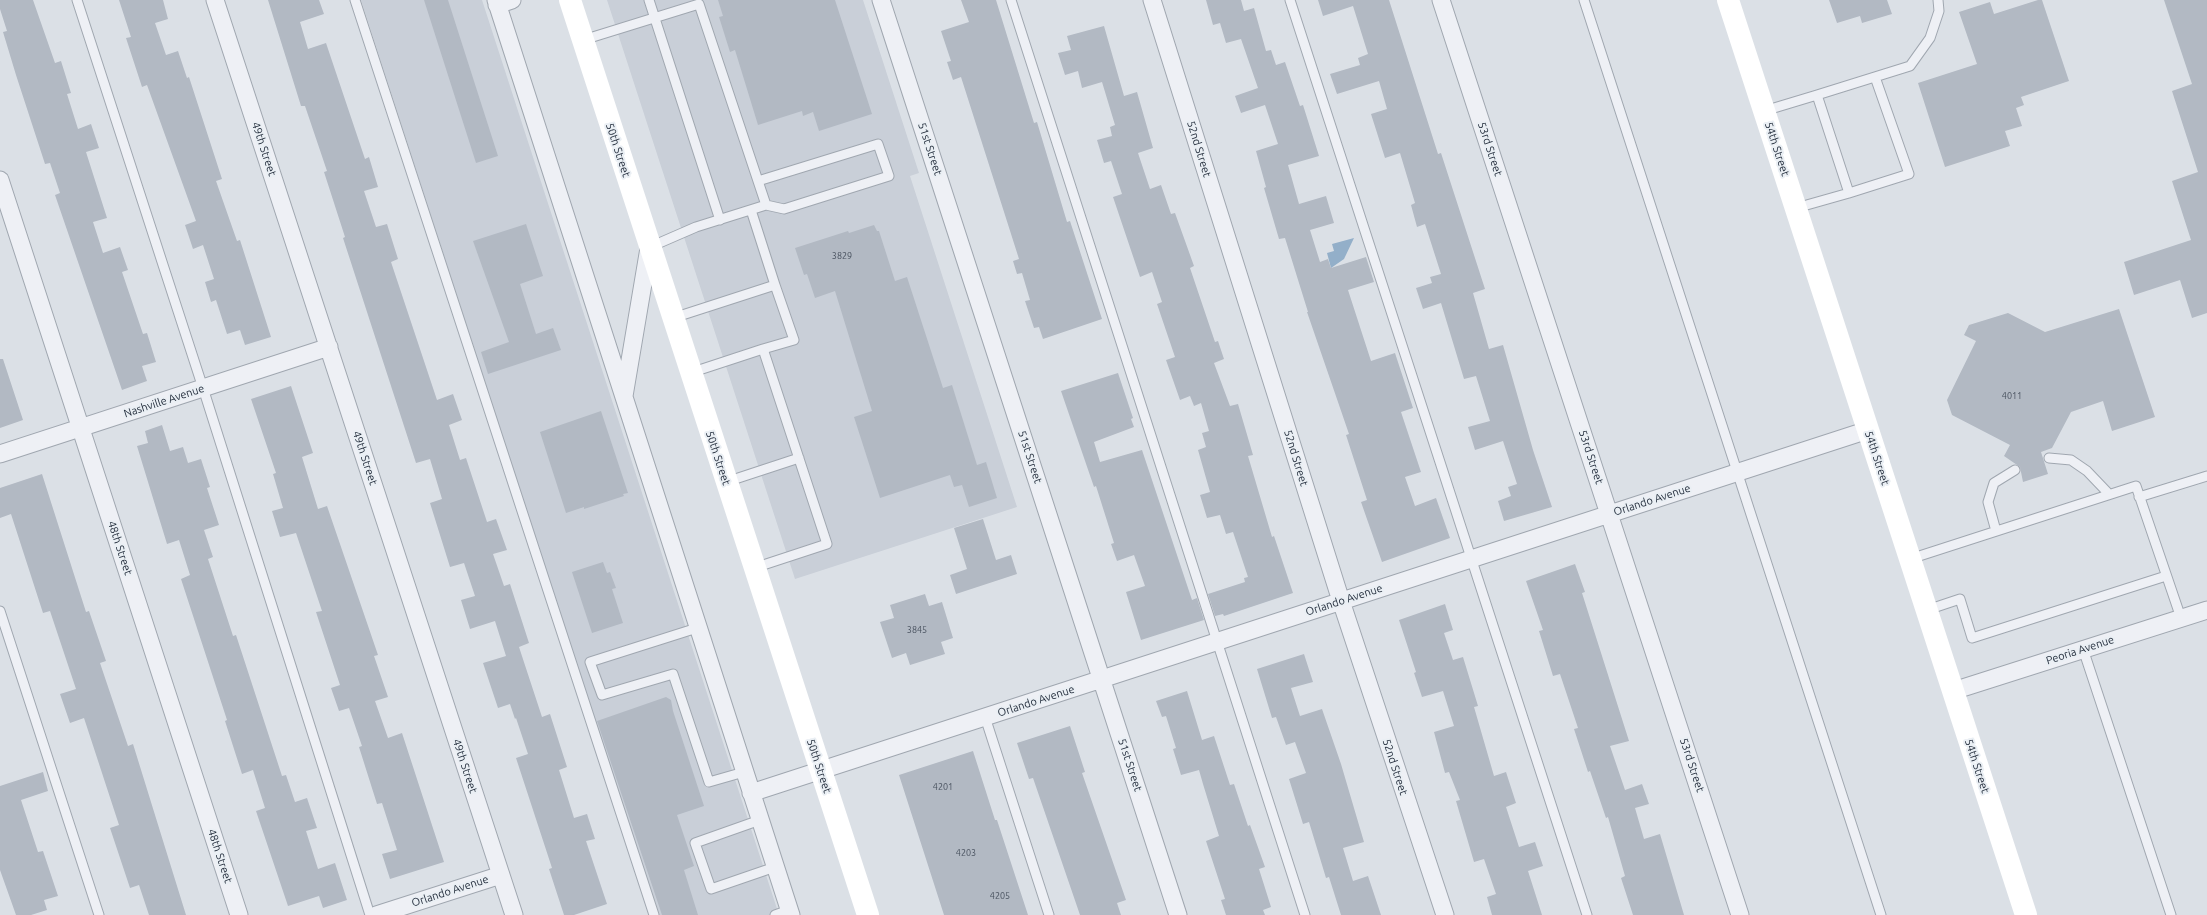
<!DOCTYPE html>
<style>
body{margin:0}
canvas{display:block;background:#dbe0e6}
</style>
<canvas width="2207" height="915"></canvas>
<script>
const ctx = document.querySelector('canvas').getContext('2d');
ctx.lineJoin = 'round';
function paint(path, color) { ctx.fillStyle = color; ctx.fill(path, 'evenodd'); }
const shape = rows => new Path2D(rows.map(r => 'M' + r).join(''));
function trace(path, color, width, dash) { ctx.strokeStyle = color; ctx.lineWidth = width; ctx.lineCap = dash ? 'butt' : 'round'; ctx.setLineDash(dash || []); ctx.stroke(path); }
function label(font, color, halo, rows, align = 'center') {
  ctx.font = font + ' Ubuntu,sans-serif'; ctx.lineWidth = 4; ctx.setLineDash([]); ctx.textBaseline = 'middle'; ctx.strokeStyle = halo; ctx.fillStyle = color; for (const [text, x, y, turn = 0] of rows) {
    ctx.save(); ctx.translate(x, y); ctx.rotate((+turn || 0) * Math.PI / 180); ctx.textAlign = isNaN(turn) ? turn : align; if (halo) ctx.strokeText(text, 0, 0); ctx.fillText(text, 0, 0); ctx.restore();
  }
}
const built = shape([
 [361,0,482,0,779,915,658,915],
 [607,0,863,0,919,173,910,176,1017,507,795,579]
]);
const water = shape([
 [1354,238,1344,259,1331,268,1327,253,1334,251,1332,244]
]);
const building = shape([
 [0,0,33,0,55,63,61,61,71,93,67,94,78,129,91,124,99,148,86,152,107,218,93,222,103,253,120,247,128,270,122,272,143,334,147,333,156,362,142,366,147,381,122,390,55,195,60,193,50,163,45,164,16,75,3,32,7,31,0,9],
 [119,0,163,0,168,19,155,23,166,55,178,51,187,78,189,77,222,179,216,181,237,241,240,240,271,337,245,345,240,330,227,334,216,300,211,302,205,282,214,279,203,245,193,249,185,225,196,221,147,85,142,87,126,38,131,37],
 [268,0,319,0,324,14,300,22,308,49,326,43,365,159,369,157,378,187,364,191,376,227,387,224,398,259,391,262,437,400,453,394,462,420,449,425,460,460,466,458,487,522,496,519,507,550,493,554,504,586,510,584,529,643,519,647,542,717,550,714,567,767,559,770,574,818,587,814,595,839,586,841,607,904,574,915,564,915,549,869,552,868,516,758,528,754,516,718,515,719,510,704,498,708,483,663,506,656,495,621,470,629,461,600,475,596,464,563,450,567,430,503,442,499,430,459,416,463,343,238,345,237,324,172,327,171,305,106,301,106],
 [424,0,448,0,498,156,476,163],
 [718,0,835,0,872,114,819,131,813,112,803,116,802,111,758,125,735,50,730,52,719,17,723,16],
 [961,0,996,0,1034,123,1037,122,1067,222,1070,221,1102,319,1043,339,1039,327,1034,328,1025,301,1030,300,1022,273,1017,274,1013,261,1019,259,961,77,953,80,947,62,951,61,941,31,969,22],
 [1206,0,1241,0,1244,11,1254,8,1266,51,1271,50,1276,65,1285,62,1300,106,1303,105,1319,156,1288,165,1299,204,1326,196,1334,223,1310,230,1320,262,1328,259,1331,268,1366,257,1374,282,1348,290,1371,361,1395,353,1413,408,1401,412,1421,472,1405,477,1415,506,1436,498,1450,538,1382,562,1361,502,1367,500,1346,435,1349,434,1307,312,1308,312,1285,238,1279,239,1264,188,1266,187,1256,151,1278,144,1265,105,1241,113,1235,96,1258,88,1241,39,1226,43,1220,23,1213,25],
 [1318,0,1389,0,1438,154,1441,153,1485,289,1473,293,1489,349,1503,345,1533,450,1552,507,1504,521,1498,501,1511,496,1508,487,1517,484,1503,441,1475,450,1468,427,1490,421,1476,376,1464,379,1441,303,1423,309,1416,288,1432,283,1430,277,1441,274,1425,224,1417,227,1411,205,1415,203,1400,153,1385,158,1371,114,1387,109,1379,81,1337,94,1330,74,1360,65,1358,58,1368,54,1353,6,1323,16],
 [1829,0,1887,0,1892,14,1862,23,1860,16,1837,23],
 [2038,0,2042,0,2069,81,2021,97,2024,105,2016,108,2022,126,2005,131,2010,146,1945,167,1918,83,1977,64,1959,12,1990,2,1994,14],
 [2164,0,2207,0,2207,313,2192,318,2180,280,2134,295,2124,262,2191,240,2172,181,2198,172,2172,91,2192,84],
 [1104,26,1124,96,1137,92,1153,148,1138,153,1150,189,1161,185,1171,214,1175,213,1194,266,1190,268,1215,342,1218,341,1224,359,1214,363,1230,406,1238,404,1253,455,1248,456,1272,537,1274,536,1293,593,1224,616,1223,614,1215,616,1208,594,1245,582,1244,578,1248,577,1233,532,1226,534,1220,515,1207,518,1200,495,1210,492,1198,450,1206,447,1202,433,1209,431,1201,403,1194,406,1190,396,1180,400,1166,360,1175,357,1157,304,1162,302,1152,272,1140,277,1113,197,1122,194,1111,161,1104,163,1097,140,1112,136,1110,127,1115,125,1102,82,1082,88,1078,71,1065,75,1058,53,1071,50,1067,36],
 [526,224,543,276,520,284,536,334,553,328,561,350,488,374,481,352,509,342,473,241],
 [874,225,877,231,879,231,895,281,907,277,943,388,952,385,977,465,986,462,997,498,969,507,962,485,954,487,950,475,880,498,854,417,872,411,835,291,815,298,807,274,804,275,795,248,848,231,849,233],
 [2119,309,2155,417,2112,431,2103,401,2071,412,2052,448,2041,452,2048,474,2023,482,2020,467,2004,456,2010,445,1952,415,1947,400,1976,341,1964,335,1969,325,2008,313,2045,332],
 [0,359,3,359,23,420,0,428],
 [1118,373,1133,418,1131,419,1134,427,1094,442,1100,462,1142,450,1192,600,1197,598,1204,620,1141,640,1126,592,1145,586,1134,555,1117,561,1111,544,1114,543,1096,486,1094,487,1061,391],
 [291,386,313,453,302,457,318,509,327,506,378,655,374,656,388,697,375,701,388,738,402,733,444,862,390,879,382,854,397,850,382,803,377,804,359,747,362,746,349,708,339,711,331,688,340,685,316,612,322,611,296,533,280,537,272,511,283,508,273,474,276,473,251,399],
 [601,411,628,493,623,494,624,496,584,509,584,507,566,513,540,432],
 [162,425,170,451,183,447,188,463,201,459,210,487,207,488,219,525,204,530,213,557,208,559,233,636,236,635,282,776,286,775,295,802,307,798,317,828,306,831,318,869,335,863,347,900,323,908,319,896,288,906,256,811,265,808,253,770,242,774,225,721,227,720,181,579,190,575,179,540,167,544,137,446,148,443,145,431],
 [42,474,86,612,89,611,106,661,100,663,128,746,133,744,186,915,149,915,139,885,130,888,110,828,119,825,84,718,70,723,60,694,76,689,50,611,43,613,11,514,0,518,0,488],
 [983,519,996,560,1011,555,1017,574,956,594,950,575,967,569,954,528],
 [603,562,607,573,610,572,616,588,612,589,623,623,592,633,572,572],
 [1575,564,1585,592,1582,593,1629,741,1610,746,1625,790,1642,784,1649,804,1635,808,1644,839,1660,834,1684,915,1633,915,1621,878,1625,876,1608,817,1606,818,1590,771,1588,772,1574,729,1578,728,1560,674,1553,676,1539,631,1543,630,1526,581],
 [925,594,929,606,942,602,953,638,941,642,945,654,910,665,906,653,892,658,880,622,894,618,890,605],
 [1445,604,1453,630,1444,633,1453,660,1463,657,1478,706,1474,707,1494,776,1506,772,1516,803,1506,807,1519,847,1535,842,1543,866,1528,871,1542,915,1492,915,1487,897,1496,894,1484,859,1474,862,1456,801,1460,800,1449,772,1445,773,1434,732,1454,726,1443,691,1422,697,1414,673,1416,672,1399,620],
 [1304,654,1313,682,1291,688,1300,716,1322,709,1341,764,1364,842,1343,848,1353,881,1368,876,1381,915,1341,915,1329,877,1326,878,1309,822,1303,824,1289,779,1306,773,1295,742,1286,745,1276,717,1272,718,1257,669],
 [1187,691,1202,740,1214,736,1230,785,1234,784,1248,826,1250,825,1265,867,1259,869,1271,907,1263,910,1265,915,1226,915,1221,900,1225,899,1206,841,1219,836,1203,784,1199,770,1181,775,1173,749,1176,748,1166,716,1162,717,1156,701],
 [666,697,671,700,673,711,704,806,677,815,694,866,684,870,698,915,662,915,597,721],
 [1070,726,1085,772,1082,773,1126,900,1117,903,1121,915,1080,915,1033,778,1029,779,1017,743],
 [973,751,995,820,997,820,1028,915,944,915,899,775],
 [43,772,48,791,21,800,38,852,43,851,58,896,44,900,47,910,31,915,16,915,0,870,0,786]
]);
const lane = shape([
 [77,0,203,388,370,915],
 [355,0,654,915],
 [649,0,720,220],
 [1011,0,1305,915],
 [1290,0,1587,915],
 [1584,0,1881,915],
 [583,40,699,4,766,205,696,227,650,247],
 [1875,77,1909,174,1849,193,1817,95,1910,66,1930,38,1939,11,1938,0],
 [1764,111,1817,95],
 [758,181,878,144,889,176,784,209,766,205],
 [1796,208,1849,193],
 [751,210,775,285],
 [673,318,775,285,794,340,763,349],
 [690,373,763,349,827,544,754,568],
 [2049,458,2071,460,2087,471,2109,494],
 [726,482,799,458],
 [2139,497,2207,476],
 [1996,531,1988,502,1994,483,2015,470],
 [1910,559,2136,486,2181,618],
 [1927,610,1960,599,1972,638,2166,576],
 [0,611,99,915],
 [697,628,590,662,602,695,673,674,709,782,744,772],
 [2083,649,2171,915],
 [985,717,1049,915],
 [760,820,695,843,711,889,775,867],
 [775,915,789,910]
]);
const street = shape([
 [215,0,514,915],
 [496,0,791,915],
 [881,0,1178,915],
 [1152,0,1341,601,1445,915],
 [1441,0,1740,915],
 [497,5,512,0],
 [0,180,239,915],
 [624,396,649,248],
 [0,454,329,347],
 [1953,691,2207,610],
 [751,793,1868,430],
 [376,915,501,875]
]);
const secondary = shape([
 [570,0,868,915],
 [1728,0,2026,915]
]);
const numberNames = [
 ["3829",842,256],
 ["4011",2012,396],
 ["3845",917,630],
 ["4201",943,787],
 ["4203",966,853],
 ["4205",1000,896]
];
const streetNames = [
 ["49th Street",264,149,72],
 ["51st Street",930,149,72],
 ["52nd Street",1199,149,73],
 ["53rd Street",1490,149,72],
 ["54th Street",1777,149,72],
 ["50th Street",618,150,72],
 ["Nashville Avenue",164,401,-18],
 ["51st Street",1030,457,72],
 ["53rd Street",1591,457,72],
 ["49th Street",365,458,72],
 ["50th Street",718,458,72],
 ["52nd Street",1296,458,73],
 ["54th Street",1877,458,72],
 ["Orlando Avenue",1652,500,-18],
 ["48th Street",120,548,72],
 ["Orlando Avenue",1344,600,-18],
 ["Peoria Avenue",2080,650,-18],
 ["Orlando Avenue",1036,701,-18],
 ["51st Street",1130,765,72],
 ["53rd Street",1692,765,72],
 ["49th Street",465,766,72],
 ["50th Street",819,766,72],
 ["54th Street",1977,766,72],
 ["52nd Street",1395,767,72],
 ["48th Street",220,856,72],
 ["Orlando Avenue",450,891,-18]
];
paint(built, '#c9cfd8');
paint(water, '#93afc9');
paint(building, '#b2b9c3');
trace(lane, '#a0a7b0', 11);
trace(street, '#a0a7b0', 19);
trace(lane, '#eef0f5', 9);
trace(street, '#eef0f5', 17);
trace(secondary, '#fff', 22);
label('9px', '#48515e', null, numberNames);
label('11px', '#242e3d', '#eaeff4', streetNames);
</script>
